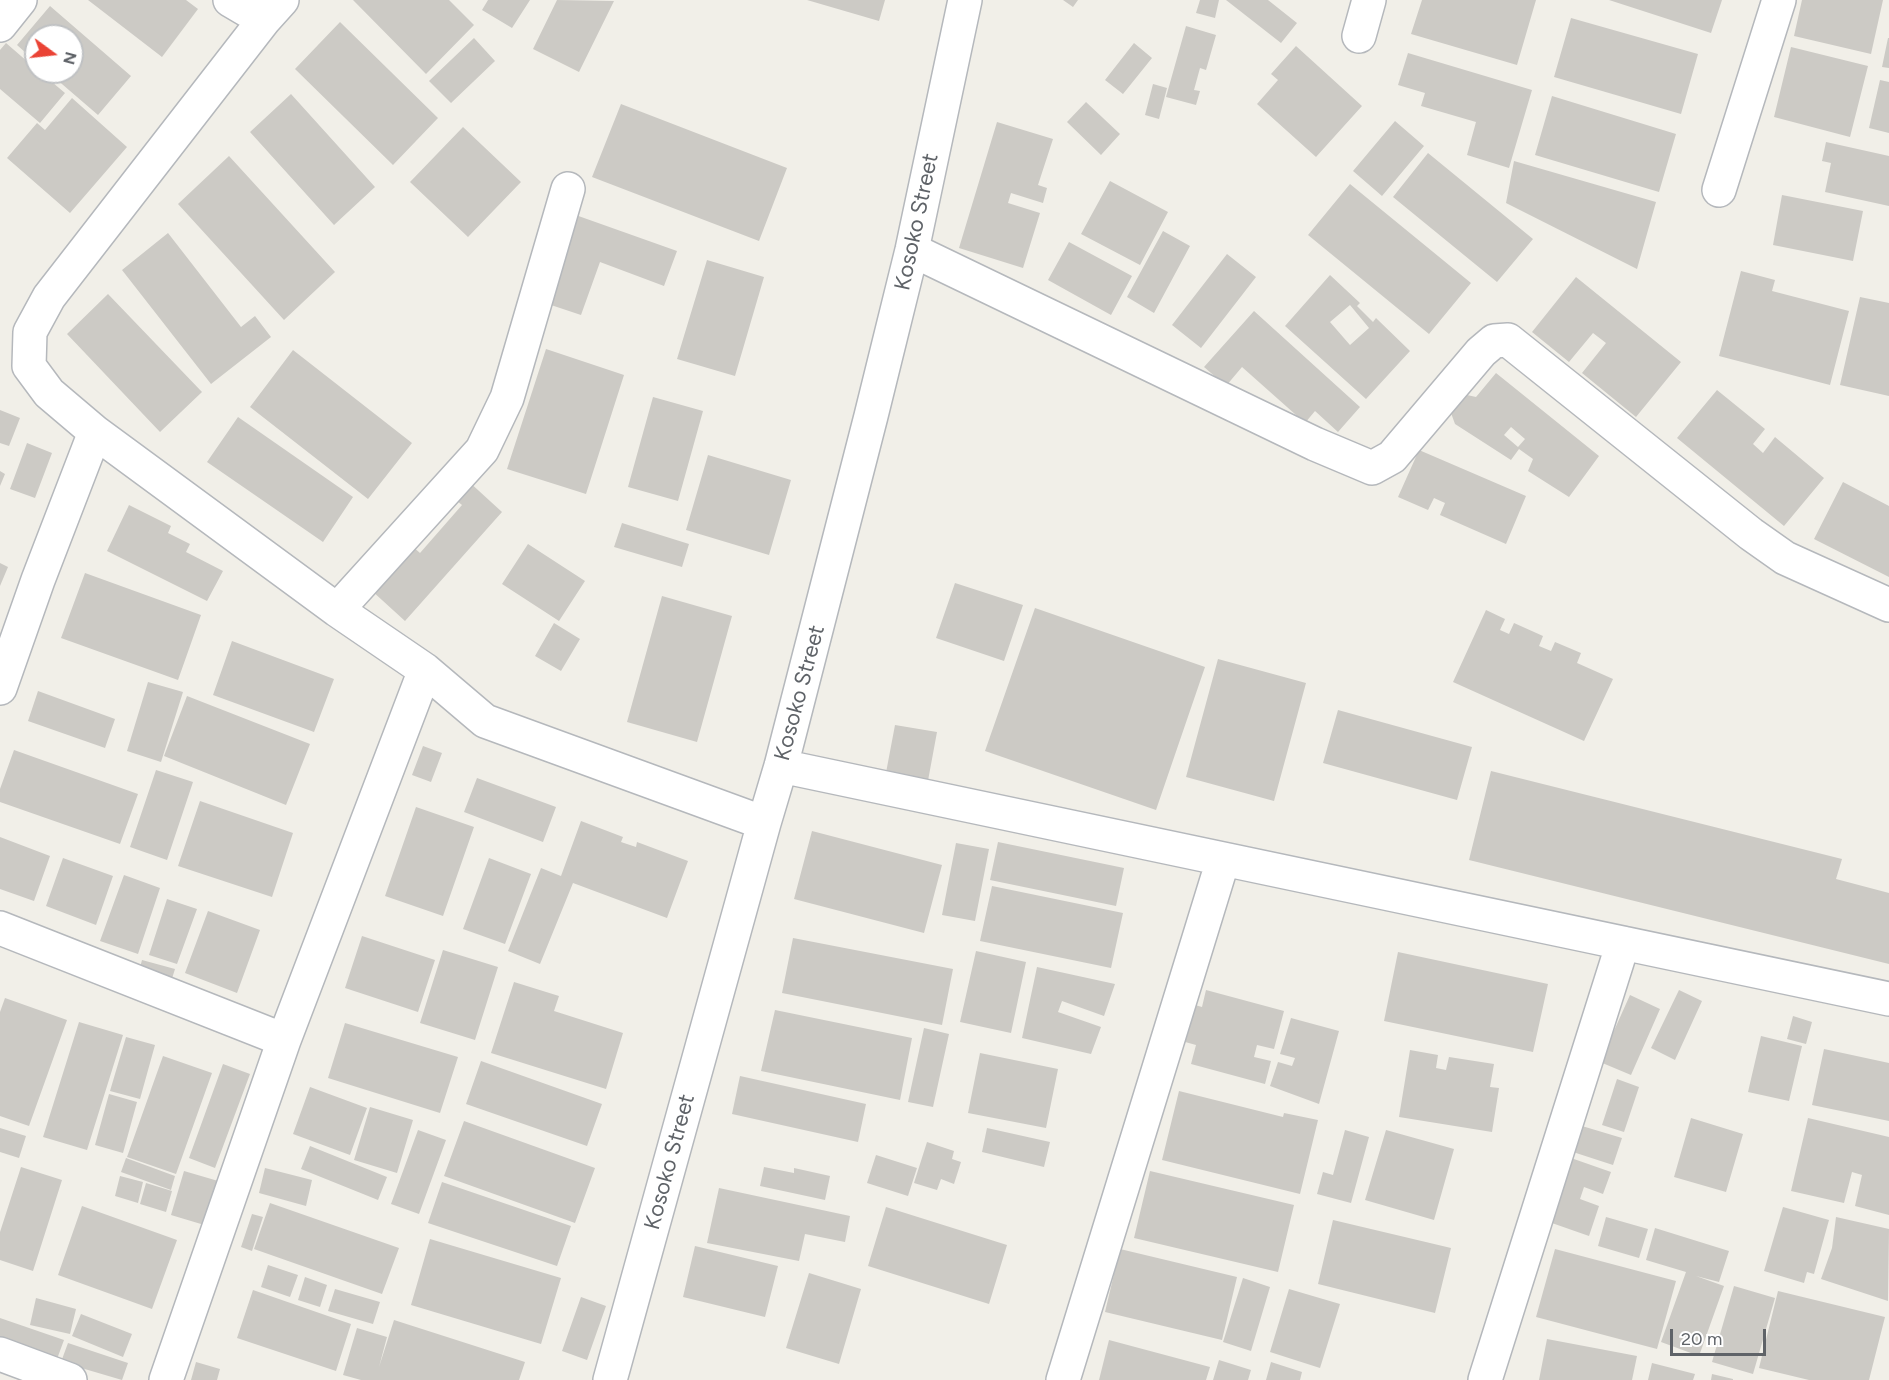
<!DOCTYPE html>
<style>
body{margin:0}
#map{position:relative;width:1889px;height:1380px;overflow:hidden;background:#f1efe8;font-family:Figtree,sans-serif}
canvas{display:block}
.north{position:absolute;left:24px;top:24px;width:60px;height:60px;box-sizing:border-box;background:#fff;border:2px solid #bfc1c3;border-radius:50%;rotate:105deg;font-size:16px;font-weight:700;line-height:24px;text-align:center;color:#5f6368}
.north::after{content:'';display:block;margin:auto;width:21px;height:27px;background:#ea4335;clip-path:polygon(50% 0,100% 100%,50% 72%,0 100%)}
.scale{position:absolute;left:1670px;top:1329px;width:96px;height:27px;box-sizing:border-box;border:3px solid #5f6368;border-top:0;padding-left:8px;font-size:18px;line-height:21px;white-space:nowrap;color:#5f6368;-webkit-text-stroke:4px #fff;paint-order:stroke}
</style>
<div id="map">
<canvas width="1889" height="1380"></canvas>
<div class="north">N</div>
<div class="scale">20 m</div>
</div>
<script>
const ctx = document.querySelector('canvas').getContext('2d');
ctx.lineJoin = 'round';
function paint(path, color) { ctx.fillStyle = color; ctx.fill(path, 'evenodd'); }
const shape = rows => new Path2D(rows.map(r => 'M' + r).join(''));
function trace(path, color, width, dash) { ctx.strokeStyle = color; ctx.lineWidth = width; ctx.lineCap = dash ? 'butt' : 'round'; ctx.setLineDash(dash || []); ctx.stroke(path); }
function label(font, color, halo, rows, align = 'center') {
  ctx.font = font + ' Figtree,sans-serif'; ctx.lineWidth = 5; ctx.setLineDash([]); ctx.textBaseline = 'middle'; ctx.strokeStyle = halo; ctx.fillStyle = color; for (const [text, x, y, turn = 0] of rows) {
    ctx.save(); ctx.translate(x, y); ctx.rotate((+turn || 0) * Math.PI / 180); ctx.textAlign = isNaN(turn) ? turn : align; if (halo) ctx.strokeText(text, 0, 0); ctx.fillText(text, 0, 0); ctx.restore();
  }
}
const building = shape([
 [88,0,186,0,198,9,162,57],
 [353,0,449,0,474,25,426,74],
 [488,0,530,0,512,28,482,10],
 [557,0,614,1,579,72,533,49],
 [807,0,885,0,879,21],
 [1063,0,1078,0,1073,7],
 [1200,0,1219,0,1215,18,1196,13],
 [1226,0,1268,0,1297,23,1281,43],
 [1422,0,1536,0,1517,65,1411,34],
 [1609,0,1722,0,1711,33],
 [1802,0,1883,0,1871,54,1794,36],
 [50,6,131,76,98,115,48,72,72,72,72,36,36,36,36,62,17,45],
 [1571,18,1698,54,1681,114,1554,77],
 [340,22,438,118,393,165,295,69],
 [1186,26,1216,35,1206,70,1200,68,1194,90,1200,91,1196,105,1166,97],
 [474,38,495,61,451,103,429,81],
 [1888,38,1889,38,1889,68,1882,67],
 [6,43,36,69,36,72,40,72,65,93,40,123,0,89,0,50],
 [1134,43,1152,58,1123,94,1105,80],
 [1296,46,1362,106,1316,157,1257,104,1278,80,1271,74],
 [1791,47,1868,66,1850,137,1774,117],
 [1408,53,1532,90,1509,168,1467,155,1476,122,1421,106,1425,93,1398,85],
 [1880,80,1889,82,1889,133,1869,128],
 [1153,84,1167,88,1159,119,1145,115],
 [291,94,375,187,334,225,250,132],
 [1552,96,1676,134,1659,192,1535,155],
 [72,98,127,147,70,213,7,158,37,123,45,130],
 [1086,102,1120,134,1101,155,1067,122],
 [621,104,787,168,759,241,592,177],
 [1395,121,1424,146,1382,196,1353,171],
 [997,122,1053,139,1038,185,1047,188,1043,203,1011,193,1008,203,1040,213,1023,268,959,248],
 [463,127,521,182,468,237,410,182],
 [1826,142,1889,156,1889,206,1825,192,1831,163,1822,161],
 [1428,153,1533,239,1497,282,1393,197],
 [229,156,335,272,284,320,178,204],
 [1514,161,1656,202,1637,269,1506,203],
 [1110,181,1168,212,1140,265,1081,234],
 [1350,184,1471,283,1429,334,1308,235],
 [1782,195,1863,211,1853,261,1773,245],
 [570,213,677,251,664,286,600,262,581,315,539,301],
 [1163,231,1190,246,1154,313,1127,297],
 [168,233,241,327,255,316,271,337,211,384,122,270],
 [1069,242,1132,276,1111,315,1048,280],
 [1227,254,1256,277,1201,348,1172,325],
 [707,260,764,277,735,376,677,359],
 [1741,271,1775,280,1772,291,1849,311,1830,385,1719,356],
 [1330,275,1360,303,1357,306,1373,322,1376,318,1410,351,1366,399,1285,326],
 [1350,305,1369,328,1350,345,1330,322],
 [1576,277,1681,362,1636,417,1582,373,1606,343,1593,333,1569,362,1532,332],
 [108,294,202,392,160,432,67,334],
 [1860,297,1889,303,1889,396,1840,385],
 [1254,311,1360,407,1338,432,1315,411,1305,423,1242,367,1226,386,1204,367],
 [546,349,624,375,586,494,507,469],
 [293,350,412,443,368,499,250,407],
 [1496,373,1599,456,1569,497,1528,471,1533,459,1519,449,1511,460,1455,424,1451,413,1467,395,1476,397],
 [1511,427,1525,439,1518,447,1504,435],
 [1717,390,1765,429,1753,444,1763,453,1775,437,1824,478,1784,526,1677,438],
 [653,397,703,411,678,501,628,487],
 [0,410,20,418,9,446,0,443],
 [238,417,353,497,323,542,207,462],
 [27,443,52,453,35,498,10,489],
 [1419,450,1526,496,1506,544,1440,515,1445,503,1434,498,1428,510,1398,497],
 [708,455,791,480,769,555,686,530],
 [0,471,5,474,0,486],
 [467,480,502,512,405,621,371,590,411,545,420,553,462,505,452,497],
 [1843,482,1889,506,1889,577,1814,539],
 [129,505,171,526,168,533,190,544,186,552,223,571,207,601,107,551],
 [622,523,689,544,682,567,614,547],
 [528,544,585,581,559,621,502,584],
 [0,563,8,567,0,586],
 [85,573,201,615,178,680,61,638],
 [955,583,1023,605,1004,661,936,638],
 [662,596,732,616,697,742,627,722],
 [1035,608,1205,667,1156,810,985,751],
 [1486,610,1505,619,1500,630,1509,634,1514,623,1543,636,1539,646,1551,651,1555,642,1581,653,1577,663,1613,679,1584,741,1453,682],
 [554,623,580,639,561,671,535,656],
 [232,641,334,679,314,732,213,695],
 [1218,659,1306,683,1274,801,1186,777],
 [148,682,183,692,161,762,127,751],
 [38,691,115,719,105,748,28,721],
 [187,696,310,744,286,805,164,756],
 [1338,710,1472,747,1457,800,1323,763],
 [895,725,937,732,927,786,885,778],
 [423,746,442,753,431,782,412,775],
 [14,750,138,794,120,844,0,802,0,789],
 [156,770,193,782,167,860,130,847],
 [1491,771,1842,859,1836,879,1889,893,1889,964,1469,860],
 [477,778,556,807,543,842,464,812],
 [200,801,293,833,272,897,178,866],
 [416,807,474,827,443,916,385,896],
 [581,821,623,837,621,842,636,847,637,842,688,861,667,918,573,883,540,964,508,951,541,868,561,876],
 [812,831,942,865,924,933,794,899],
 [0,837,50,856,34,901,0,889],
 [998,842,1124,868,1116,906,990,880],
 [956,843,989,849,975,921,942,915],
 [63,858,113,876,96,925,46,906],
 [489,858,531,874,505,944,463,929],
 [124,875,160,888,138,954,100,941],
 [992,886,1123,913,1111,968,980,941],
 [167,899,197,909,177,964,149,955],
 [208,911,260,930,237,993,185,973],
 [362,936,435,960,418,1012,345,988],
 [793,938,953,969,942,1025,782,993],
 [443,950,498,967,475,1040,420,1023],
 [976,951,1026,962,1011,1033,960,1022],
 [1398,952,1548,984,1533,1052,1384,1021],
 [142,960,175,969,169,988,137,979],
 [1037,967,1115,984,1104,1016,1062,1001,1058,1012,1101,1027,1091,1054,1022,1038],
 [514,982,559,996,554,1011,623,1033,606,1089,491,1053],
 [1206,990,1284,1011,1274,1049,1257,1045,1254,1057,1271,1061,1265,1084,1191,1064,1196,1045,1178,1040,1188,1003,1202,1007],
 [1679,990,1702,1001,1675,1060,1651,1048],
 [1630,995,1660,1009,1631,1075,1600,1062],
 [5,998,67,1020,29,1126,0,1116,0,1012],
 [775,1010,912,1038,900,1100,761,1071],
 [1793,1016,1812,1022,1806,1044,1787,1039],
 [1291,1018,1339,1031,1319,1104,1270,1086,1278,1062,1292,1066,1295,1058,1280,1054],
 [79,1022,123,1035,87,1150,43,1137],
 [345,1023,458,1057,440,1113,328,1078],
 [924,1028,949,1034,933,1107,908,1102],
 [1761,1036,1802,1046,1789,1101,1748,1092],
 [126,1037,155,1045,140,1099,110,1091],
 [1824,1049,1889,1063,1889,1121,1812,1105],
 [1410,1050,1438,1055,1436,1068,1446,1070,1449,1057,1494,1064,1490,1087,1499,1088,1492,1132,1399,1117],
 [980,1053,1058,1069,1046,1128,968,1113],
 [163,1056,212,1073,176,1174,127,1157],
 [481,1061,602,1104,587,1146,466,1104],
 [223,1064,250,1074,215,1168,189,1158],
 [740,1076,866,1104,858,1142,732,1114],
 [1617,1079,1639,1087,1624,1132,1602,1125],
 [310,1087,367,1108,350,1155,293,1134],
 [1179,1091,1283,1117,1284,1113,1318,1120,1300,1194,1162,1160],
 [109,1094,137,1102,123,1153,95,1145],
 [370,1107,413,1120,397,1173,354,1160],
 [1691,1118,1743,1134,1726,1192,1674,1177],
 [1808,1118,1889,1137,1889,1215,1855,1206,1862,1175,1852,1172,1844,1203,1791,1191],
 [464,1121,595,1168,575,1223,444,1176],
 [1582,1126,1622,1138,1613,1165,1573,1152],
 [0,1128,26,1136,19,1158,0,1152],
 [987,1128,1050,1142,1044,1167,982,1152],
 [418,1130,446,1140,419,1214,391,1204],
 [1345,1130,1369,1137,1351,1203,1317,1194,1323,1172,1333,1175],
 [1386,1130,1454,1149,1434,1220,1365,1200],
 [927,1142,954,1151,952,1159,961,1162,954,1184,941,1179,937,1190,914,1183],
 [310,1146,387,1177,378,1200,301,1169],
 [876,1155,917,1168,908,1196,867,1183],
 [126,1158,175,1176,171,1190,121,1172],
 [1571,1158,1611,1172,1603,1194,1584,1187,1580,1199,1599,1206,1589,1236,1549,1222],
 [21,1167,62,1180,33,1271,0,1260,0,1232],
 [764,1167,794,1173,794,1168,830,1176,825,1200,760,1186],
 [265,1168,312,1180,306,1206,259,1193],
 [184,1171,225,1183,211,1227,171,1215],
 [1150,1171,1294,1205,1278,1272,1134,1238],
 [120,1176,143,1182,138,1203,115,1196],
 [442,1182,571,1226,557,1266,428,1223],
 [146,1183,172,1191,166,1212,140,1204],
 [719,1188,850,1216,845,1242,805,1234,799,1261,707,1243],
 [270,1203,399,1248,382,1294,254,1249],
 [82,1206,177,1240,152,1309,58,1275],
 [886,1207,1007,1245,989,1304,868,1266],
 [1783,1207,1829,1220,1814,1274,1807,1272,1804,1283,1764,1271],
 [252,1214,263,1217,252,1251,241,1247],
 [1606,1217,1648,1229,1639,1258,1598,1246],
 [1836,1217,1889,1229,1888,1301,1821,1279,1832,1248],
 [1333,1220,1451,1248,1435,1313,1318,1284],
 [1655,1228,1729,1251,1719,1282,1696,1276,1724,1286,1699,1356,1661,1342,1686,1272,1646,1260],
 [430,1239,561,1278,541,1344,411,1305],
 [695,1246,778,1266,765,1317,683,1297],
 [1120,1249,1237,1277,1222,1340,1105,1312],
 [1555,1249,1676,1281,1657,1349,1536,1317],
 [268,1265,298,1275,290,1297,261,1287],
 [809,1273,861,1289,839,1364,786,1348],
 [305,1277,327,1285,320,1307,298,1300],
 [1243,1278,1270,1287,1251,1351,1223,1342],
 [1734,1286,1775,1298,1753,1374,1712,1362],
 [335,1289,380,1302,373,1324,328,1311],
 [1289,1289,1340,1304,1320,1368,1270,1352],
 [253,1290,351,1324,336,1371,237,1338],
 [1778,1291,1885,1317,1869,1380,1809,1380,1759,1368],
 [581,1297,606,1306,587,1360,562,1351],
 [36,1298,76,1309,70,1334,30,1325],
 [81,1314,132,1334,123,1357,72,1336],
 [0,1318,64,1340,57,1359,0,1339],
 [394,1320,525,1362,519,1380,361,1380,343,1375,357,1328,387,1337,379,1367],
 [1547,1339,1637,1356,1632,1380,1539,1380],
 [1109,1340,1210,1367,1206,1380,1099,1380],
 [68,1343,128,1363,122,1380,61,1362],
 [1219,1360,1251,1370,1248,1380,1213,1380],
 [196,1362,220,1369,217,1380,191,1380],
 [1271,1362,1302,1372,1300,1380,1266,1380],
 [1652,1363,1695,1374,1693,1380,1648,1380],
 [1712,1374,1733,1379,1733,1380,1711,1380]
]);
const minor = shape([
 [230,0,264,20],
 [282,0,264,20,49,297,30,332,29,366,49,393,95,432,337,610,425,670,485,721,764,823],
 [0,25,20,0],
 [1359,36,1369,0],
 [1719,190,1779,0],
 [912,250,1315,444,1372,468,1392,457,1481,352,1494,341,1508,340,1751,534,1785,558,1889,605],
 [337,610,482,450,507,398,568,189],
 [0,688,38,580,95,432],
 [781,766,1889,999],
 [0,928,284,1040],
 [0,1354,70,1380],
 [166,1380,284,1040,425,670],
 [610,1380,764,823,781,766,871,416,912,250,965,0],
 [1063,1380,1223,860],
 [1485,1380,1623,943]
]);
const streetNames = [
 ["Kosoko Street",917,222,-78],
 ["Kosoko Street",800,693,-75],
 ["Kosoko Street",670,1162,-75]
];
paint(building, '#cccac5');
trace(minor, '#b5b8bc', 36);
trace(minor, '#fff', 33);
label('22px', '#5f6368', '#fff', streetNames);
</script>
